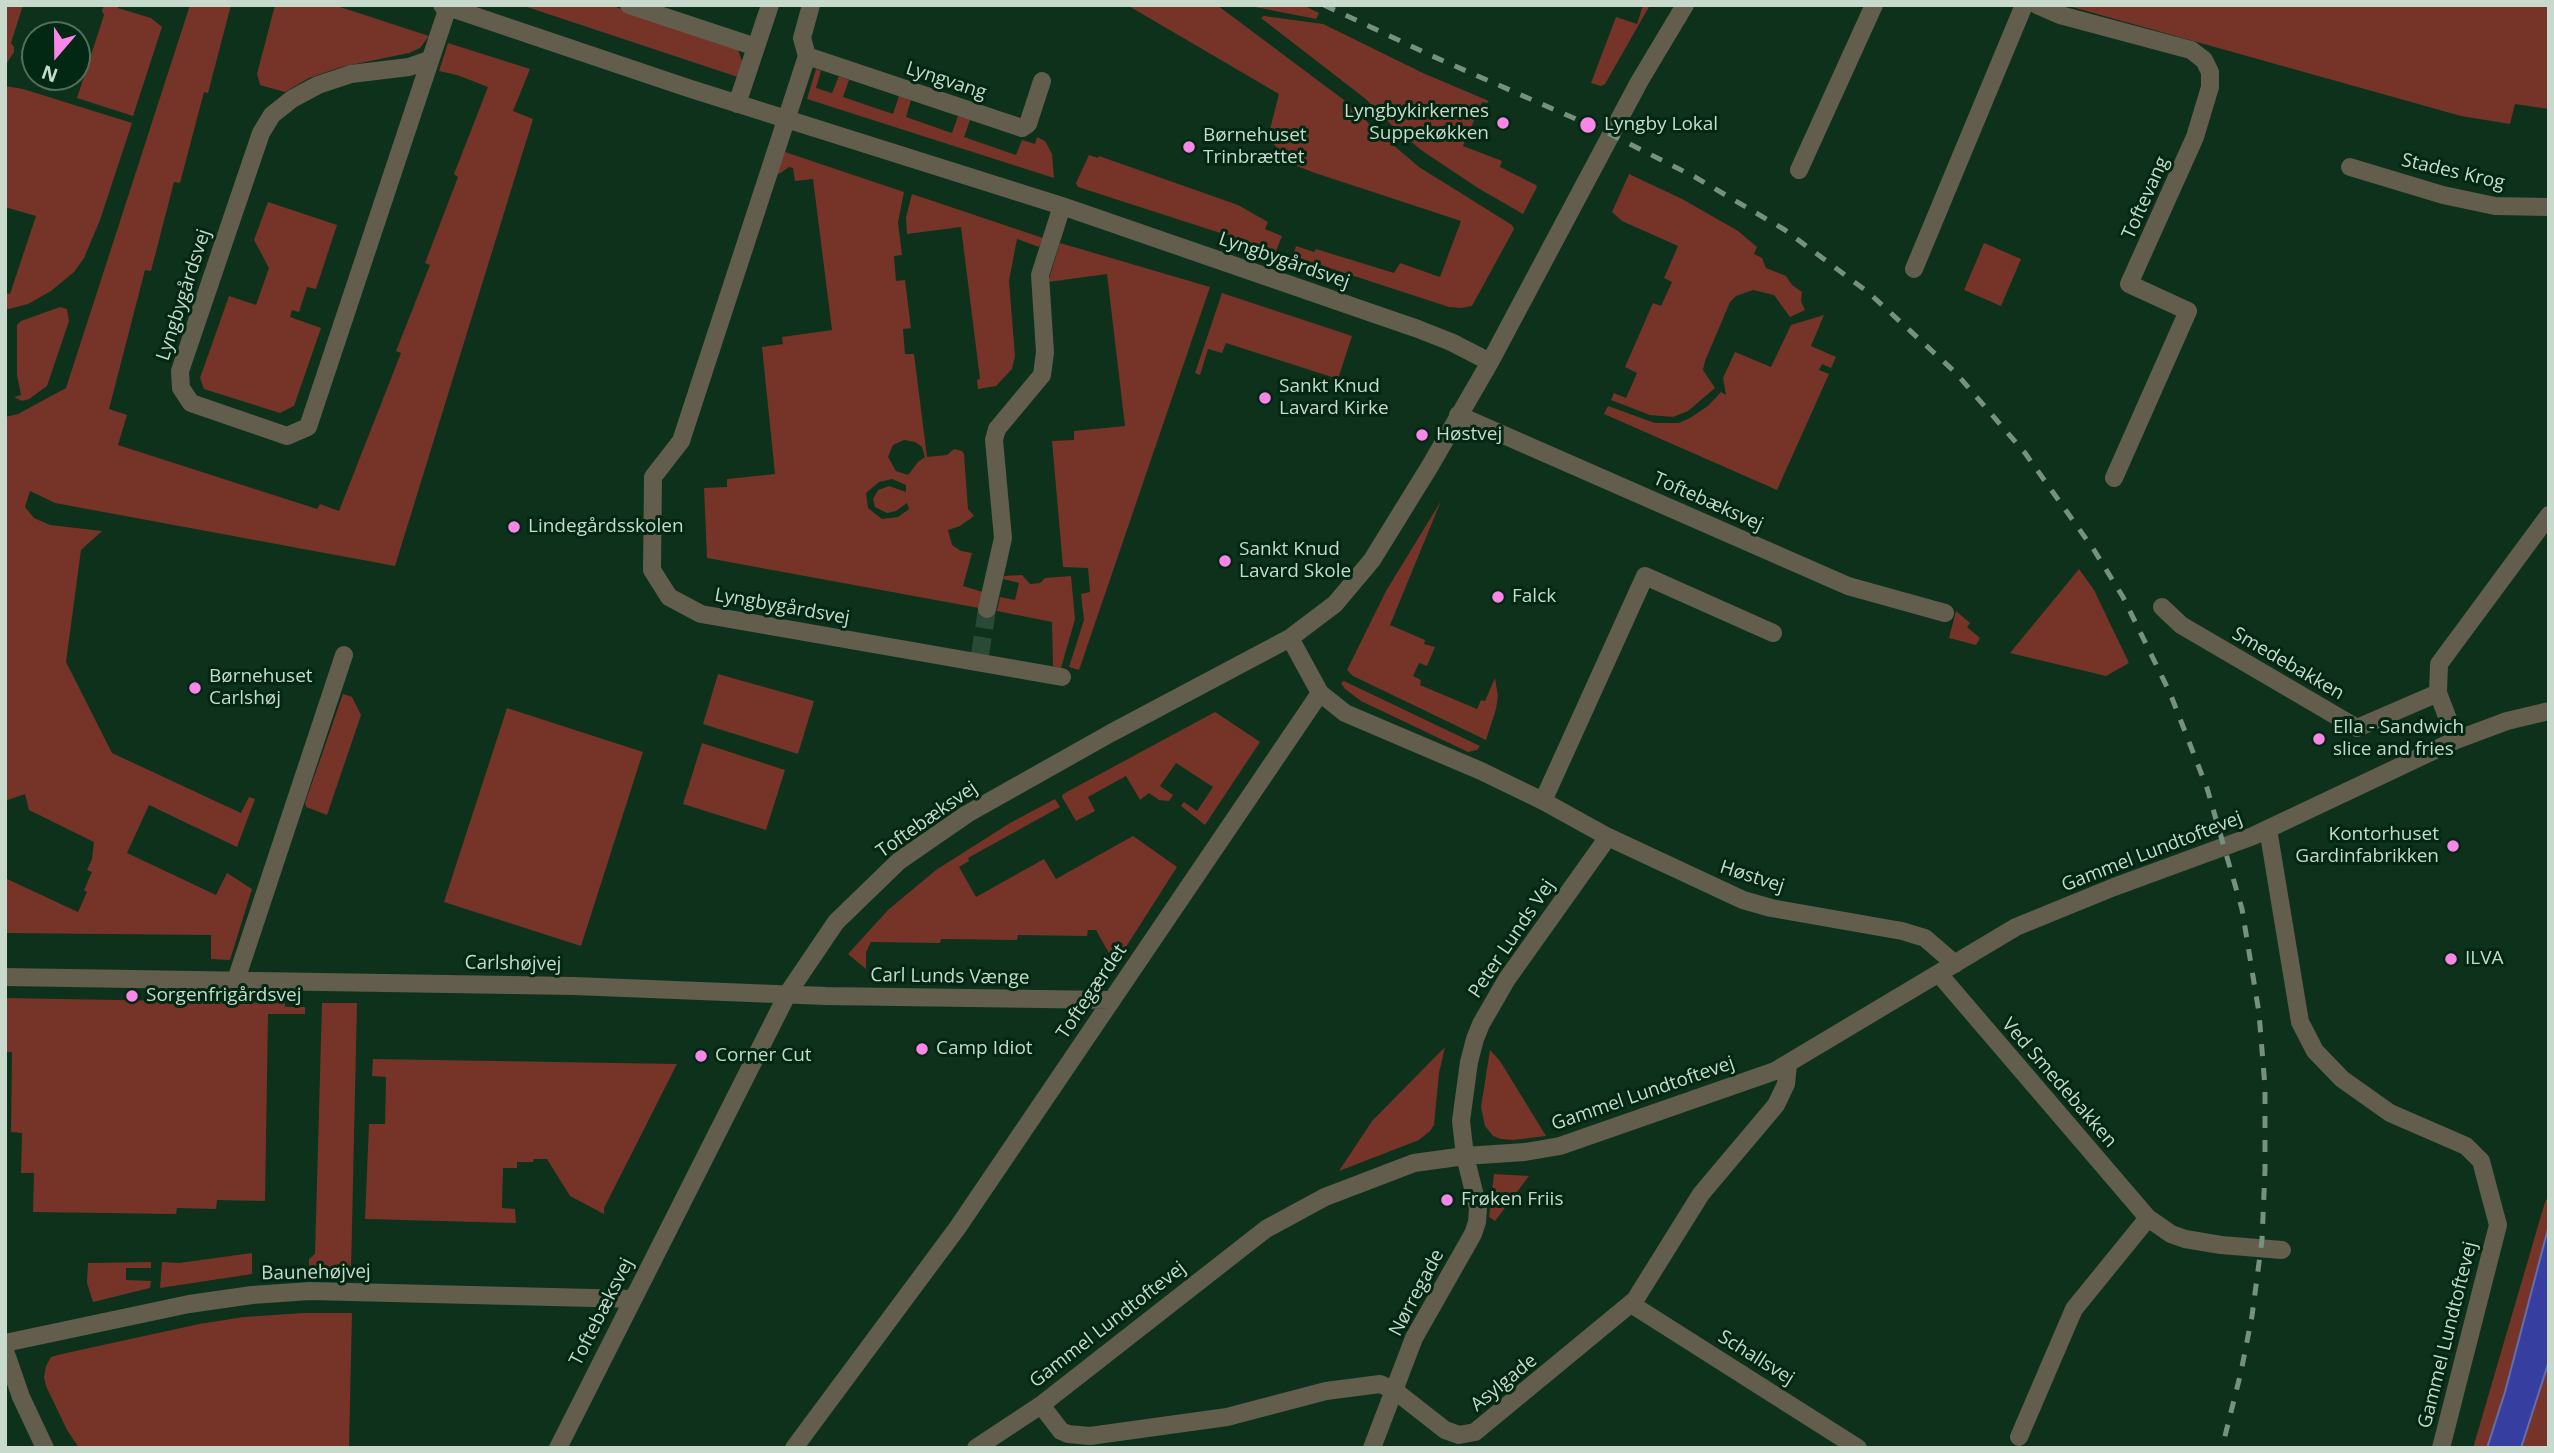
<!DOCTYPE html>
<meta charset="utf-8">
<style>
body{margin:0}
#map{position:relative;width:2554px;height:1453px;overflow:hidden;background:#0d311b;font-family:"Open Sans",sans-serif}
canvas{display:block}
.frame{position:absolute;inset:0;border:7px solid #c7dacc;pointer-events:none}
.north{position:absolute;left:21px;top:21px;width:70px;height:70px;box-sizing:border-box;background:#022712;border:2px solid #516f5c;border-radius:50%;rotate:200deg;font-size:19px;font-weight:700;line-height:28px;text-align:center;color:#c7dacc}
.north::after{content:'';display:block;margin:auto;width:24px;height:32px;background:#fa87e7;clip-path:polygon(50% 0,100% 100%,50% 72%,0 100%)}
</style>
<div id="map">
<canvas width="2554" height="1453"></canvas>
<div class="frame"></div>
<div class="north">N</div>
</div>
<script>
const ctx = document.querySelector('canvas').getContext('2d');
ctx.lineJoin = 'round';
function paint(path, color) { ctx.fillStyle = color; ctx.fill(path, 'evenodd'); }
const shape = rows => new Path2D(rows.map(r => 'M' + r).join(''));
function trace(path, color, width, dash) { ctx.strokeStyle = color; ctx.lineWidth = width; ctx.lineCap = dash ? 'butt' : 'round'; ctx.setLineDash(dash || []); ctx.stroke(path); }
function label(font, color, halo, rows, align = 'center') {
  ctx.font = font + ' "Open Sans",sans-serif'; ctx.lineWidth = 6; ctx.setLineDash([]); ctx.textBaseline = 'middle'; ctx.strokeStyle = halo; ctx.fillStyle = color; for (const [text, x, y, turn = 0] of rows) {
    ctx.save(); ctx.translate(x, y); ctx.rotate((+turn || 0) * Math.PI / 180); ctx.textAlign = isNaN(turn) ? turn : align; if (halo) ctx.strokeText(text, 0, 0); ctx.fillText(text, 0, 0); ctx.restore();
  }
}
const green = shape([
 [5,5,23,5,11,43,14,47,14,52,5,66],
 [104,5,118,5,118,8,151,18,162,27,133,116,77,98,104,15,102,11],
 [190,5,231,5,208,93,204,92,180,183,174,182,151,271,145,270,109,409,127,415,118,445,317,509,320,504,339,511,401,353,396,351,430,265,425,263,458,177,454,174,488,87,457,75,439,71,448,43,530,69,513,111,533,119,395,566,55,503,30,491,25,507,34,518,50,525,102,531,81,550,66,662,112,753,241,813,249,797,255,799,237,847,149,805,127,853,216,895,227,873,252,889,230,960,211,959,211,935,5,933,5,878,78,912,87,892,84,890,92,872,87,870,92,859,94,842,29,810,25,794,5,801,5,417,18,414,66,388],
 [275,5,334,5,429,36,420,48,409,53,341,67,309,78,285,92,260,85,257,74],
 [521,5,610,5,738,50,742,61,738,77],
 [1127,5,1217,5,1352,106,1371,126,1419,167,1512,225,1514,229,1472,306,1461,308,1449,307,1293,256,1296,246,1314,252,1316,249,1394,273,1400,263,1440,277,1461,221,1315,173,1289,163,1268,137,1279,94],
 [1245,5,1303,5,1319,13,1316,19],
 [1643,5,1650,5,1605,84,1601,86,1591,83,1616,17,1637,24],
 [2065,5,2549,5,2549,109,2515,104,2510,124,2461,116],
 [1264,16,1323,24,1423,73,1489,101,1487,103,1482,102,1463,146,1502,161,1500,167,1536,185,1537,187,1523,214,1478,188,1421,150,1379,114,1367,100,1261,18],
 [816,69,821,71,816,88,832,93,839,76,849,80,843,97,893,114,899,96,911,100,906,117,952,133,958,116,970,120,964,137,1016,155,1022,140,1035,144,1037,137,1045,141,1052,154,1054,178,807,99],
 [5,86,23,89,132,123,100,220,84,258,74,272,51,291,28,304,5,310,5,293,10,294,36,216,5,207],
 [782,151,904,192,898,222,902,255,894,256,896,281,905,280,911,328,903,329,905,354,914,354,927,457,947,455,954,449,962,451,964,454,968,509,974,516,960,526,948,530,952,545,961,551,972,553,963,586,983,592,979,608,707,558,704,488,727,487,727,479,775,474,762,347,783,344,782,337,832,330,813,179,795,181,793,168,789,167,779,174,775,172],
 [904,440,915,442,922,447,925,457,918,462,908,475,896,471,888,457,893,445],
 [892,479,906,485,906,492,889,486,878,490,873,499,875,507,887,513,896,511,907,503,909,509,898,517,882,519,868,508,866,493,879,482],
 [1089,155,1098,158,1099,156,1238,205,1268,222,1265,229,1282,236,1276,251,1078,187,1076,183],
 [1629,174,1684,200,1738,231,1757,247,1754,254,1762,258,1766,268,1786,276,1792,285,1802,292,1801,301,1805,310,1790,317,1774,295,1753,290,1736,296,1730,302,1705,361,1703,370,1715,388,1688,411,1673,417,1650,415,1611,400,1614,393,1626,398,1637,373,1625,367,1653,303,1661,306,1672,282,1664,278,1678,246,1622,221,1612,212],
 [912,194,1043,238,1039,247,1017,239,1009,281,1015,356,1012,369,996,386,978,389,977,380,980,379,961,227,907,234,906,217],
 [268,202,337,225,316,289,307,287,299,312,292,310,290,317,321,328,294,406,280,413,204,389,200,378,229,296,256,305,269,268,254,240],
 [1060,243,1210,287,1079,670,1069,667,1084,620,1081,594,1090,592,1088,568,1063,567,1052,441,1074,440,1074,431,1125,426,1107,274,1048,282],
 [1984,243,2021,259,2001,306,1964,290],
 [1222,293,1352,336,1338,379,1226,343,1222,353,1208,349,1200,375,1195,373],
 [60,307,67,309,69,321,47,386,29,399,22,401,14,397,21,395,17,375,17,325,21,321],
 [1824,315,1811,346,1836,357,1831,368,1822,364,1819,370,1829,374,1777,490,1604,414,1608,406,1655,423,1679,423,1690,418,1708,406,1721,392,1726,395,1723,378,1735,352,1771,367,1791,325],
 [1441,501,1390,625,1425,640,1424,644,1435,647,1427,666,1419,663,1413,676,1421,680,1420,685,1477,709,1481,700,1485,701,1495,678,1498,696,1496,709,1486,740,1353,676,1347,670,1386,591],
 [2079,569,2094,590,2129,663,2106,676,2010,653],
 [1022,575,1030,584,1040,583,1045,578,1071,576,1075,619,1061,668,1053,666,1052,622,997,611,1000,597,1015,600,1019,583,1003,579,1004,576],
 [1956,611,1970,623,1967,627,1980,638,1976,645,1949,638],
 [718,674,814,701,798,754,703,724],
 [1344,681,1480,746,1477,750,1468,752,1361,701,1345,689,1341,683],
 [343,694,352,697,361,715,327,815,306,807,305,803],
 [507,708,643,752,581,946,444,902],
 [1215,712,1260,742,1205,825,1181,806,1184,802,1197,811,1213,787,1176,763,1160,786,1173,795,1169,801,1159,800,1149,793,1140,800,1126,776,1088,797,1095,811,1076,821,1062,797,1063,794],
 [702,743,785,770,766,830,683,804],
 [1055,799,1060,807,968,858,969,861,959,867,976,897,1044,859,1056,879,1133,836,1177,867,1115,964,1096,930,1088,930,1087,936,1018,935,1017,940,941,939,940,943,871,942,866,952,866,969,848,954,888,910,936,870,1010,823],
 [6,998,285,1003,285,1007,305,1007,305,1014,268,1014,265,1201,217,1200,216,1209,177,1208,176,1214,33,1212,34,1173,21,1173,22,1133,11,1132,12,1052,5,1052],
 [322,1003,357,1003,351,1271,309,1270,309,1259,315,1254],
 [1445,1047,1439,1073,1434,1125,1430,1131,1419,1140,1339,1171,1372,1121],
 [1490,1050,1500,1061,1546,1136,1513,1140,1501,1139,1493,1136,1485,1126,1481,1107],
 [373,1059,677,1064,604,1208,604,1214,570,1196,547,1159,534,1159,533,1162,517,1162,517,1168,503,1168,502,1208,515,1209,516,1223,365,1219,369,1124,385,1124,386,1077,372,1076],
 [1494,1174,1529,1176,1495,1221,1489,1217],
 [2549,1195,2549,1448,2473,1448,2545,1202],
 [252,1253,252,1274,160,1288,162,1262,179,1263],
 [151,1262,151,1268,126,1268,126,1280,151,1281,150,1288,93,1302,87,1283,88,1263],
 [303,1313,352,1313,349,1448,79,1448,67,1430,46,1386,44,1377,46,1366,51,1357,62,1354,199,1324,244,1317]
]);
const water = shape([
 [2549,1225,2549,1361,2521,1448,2487,1448,2505,1392,2549,1225]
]);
const minorTunnel = shape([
 [980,655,987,609]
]);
const minor = shape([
 [442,5,688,88,1062,206,1418,329,1451,342,1490,362],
 [629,5,756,47],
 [2037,5,2060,15,2191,50,2204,60,2210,72,2210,87,2195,137,2129,284,2188,311,2114,478],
 [807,56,802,38,811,5],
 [429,60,409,67,351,74,318,85,292,99,272,115,261,133,180,371,181,388,191,403,287,436,308,427,448,7],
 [1042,81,1028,124,1022,128,807,56,681,441,653,477,652,570,669,597,701,614,1062,677],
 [737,104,770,5],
 [2350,167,2443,195,2495,206,2549,207],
 [1799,170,1874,5],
 [1914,269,2024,5],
 [1458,415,1848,586,1945,613],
 [2162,607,2181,625,2357,728,2438,693],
 [987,609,1003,538,994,440,997,429,1042,375,1045,352,1040,275,1062,206],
 [1290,638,1320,693,1345,713,1481,771,1543,801,1608,837,1743,900,1771,908,1902,931,1925,938,1955,964],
 [2456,740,2438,693,2439,664,2549,515],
 [1543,801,1645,576,1773,633],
 [2268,829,2300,1022,2315,1051,2342,1079,2390,1113,2466,1146,2481,1161,2498,1225,2441,1448],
 [1939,974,2148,1218,2171,1234,2185,1239,2221,1245,2282,1250],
 [5,977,574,986,826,996,1112,1000],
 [236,980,344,655],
 [1631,1304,1858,1448],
 [5,1343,189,1304,252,1295,310,1291,633,1299],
 [5,1351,21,1397,45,1448],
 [1041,1405,1061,1431,1068,1434,1090,1436,1227,1417,1326,1391,1380,1384,1394,1390,1445,1430,1459,1435,1475,1432,1635,1300,1701,1194,1776,1105,1786,1084,1788,1064],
 [2019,1437,2074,1309,2148,1218],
 [558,1448,788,993,836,922,899,861,967,814,1111,733,1290,638,1335,604,1372,560,1430,466,1490,362,1639,82,1685,5],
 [794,1448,958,1227,1320,693],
 [976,1448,1041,1405,1266,1229,1325,1197,1414,1163,1465,1156,1525,1152,1560,1146,1775,1071,2016,927,2114,887,2253,836,2456,740,2507,721,2549,711],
 [1372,1448,1414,1338,1473,1234,1477,1222,1478,1208,1465,1156,1461,1121,1469,1062,1475,1039,1481,1024,1507,979,1608,837]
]);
const rail = shape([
 [1324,5,1430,55,1610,134,1695,177,1785,230,1869,293,1955,372,2025,453,2094,550,2123,597,2170,693,2207,788,2242,909,2259,1013,2265,1087,2265,1170,2262,1240,2252,1316,2241,1372,2222,1448]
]);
const markers = [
 [1503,123,7,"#fa87e7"],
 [1588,125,9,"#fa87e7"],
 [1189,147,7,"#fa87e7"],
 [1265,398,7,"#fa87e7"],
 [1422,435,7,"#fa87e7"],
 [514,527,7,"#fa87e7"],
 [1225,561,7,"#fa87e7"],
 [1498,597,7,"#fa87e7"],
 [195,688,7,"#fa87e7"],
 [2319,739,7,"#fa87e7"],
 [2453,846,7,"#fa87e7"],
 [2451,959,7,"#fa87e7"],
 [132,996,7,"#fa87e7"],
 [922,1049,7,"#fa87e7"],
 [701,1056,7,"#fa87e7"],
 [1447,1200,7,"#fa87e7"]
];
const streetNames = [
 ["Lyngvang",946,81,18],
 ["Stades Krog",2453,172,13],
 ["Toftevang",2146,198,-66],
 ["Lyngbygårdsvej",1284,261,19],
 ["Lyngbygårdsvej",184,295,-72],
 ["Toftebæksvej",1708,502,24],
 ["Lyngbygårdsvej",782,607,10],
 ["Smedebakken",2288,664,30],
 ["Toftebæksvej",927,820,-35],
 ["Gammel Lundtoftevej",2152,852,-21],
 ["Høstvej",1752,877,18],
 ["Peter Lunds Vej",1512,939,-56],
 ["Carlshøjvej",513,964,1],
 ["Carl Lunds Vænge",950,977,1],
 ["Toftegærdet",1092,992,-56],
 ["Ved Smedebakken",2059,1083,49],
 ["Gammel Lundtoftevej",1643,1094,-19],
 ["Baunehøjvej",316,1273,-1],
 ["Nørregade",1417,1293,-62],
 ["Toftebæksvej",602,1312,-63],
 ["Gammel Lundtoftevej",1108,1325,-38],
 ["Gammel Lundtoftevej",2448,1335,-76],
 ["Schallsvej",1756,1358,32],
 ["Asylgade",1504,1383,-39]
];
const poiNames = [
 ["Lyngbykirkernes",1489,112,"right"],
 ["Suppekøkken",1489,134,"right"],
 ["Lyngby Lokal",1604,125],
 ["Børnehuset",1203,136],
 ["Trinbrættet",1203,158],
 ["Sankt Knud",1279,387],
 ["Lavard Kirke",1279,409],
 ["Høstvej",1436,435],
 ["Lindegårdsskolen",528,527],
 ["Sankt Knud",1239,550],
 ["Lavard Skole",1239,572],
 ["Falck",1512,597],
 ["Børnehuset",209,677],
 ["Carlshøj",209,699],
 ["Ella - Sandwich",2333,728],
 ["slice and fries",2333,750],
 ["Kontorhuset",2439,835,"right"],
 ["Gardinfabrikken",2439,857,"right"],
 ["ILVA",2465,959],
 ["Sorgenfrigårdsvej",146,996],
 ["Camp Idiot",936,1049],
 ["Corner Cut",715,1056],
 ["Frøken Friis",1461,1200]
];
paint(green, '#753427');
paint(water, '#363fa0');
trace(water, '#626ead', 2);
trace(minorTunnel, '#294a36', 18, [18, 9]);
trace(minor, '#625d4d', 18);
trace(rail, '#76917f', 5, [12, 12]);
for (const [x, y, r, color] of markers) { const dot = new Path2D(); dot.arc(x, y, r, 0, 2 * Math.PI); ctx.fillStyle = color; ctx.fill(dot); trace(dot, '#022712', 2.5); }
label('19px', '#c7dacc', '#022712', streetNames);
label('19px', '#c7dacc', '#022712', poiNames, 'left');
</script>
